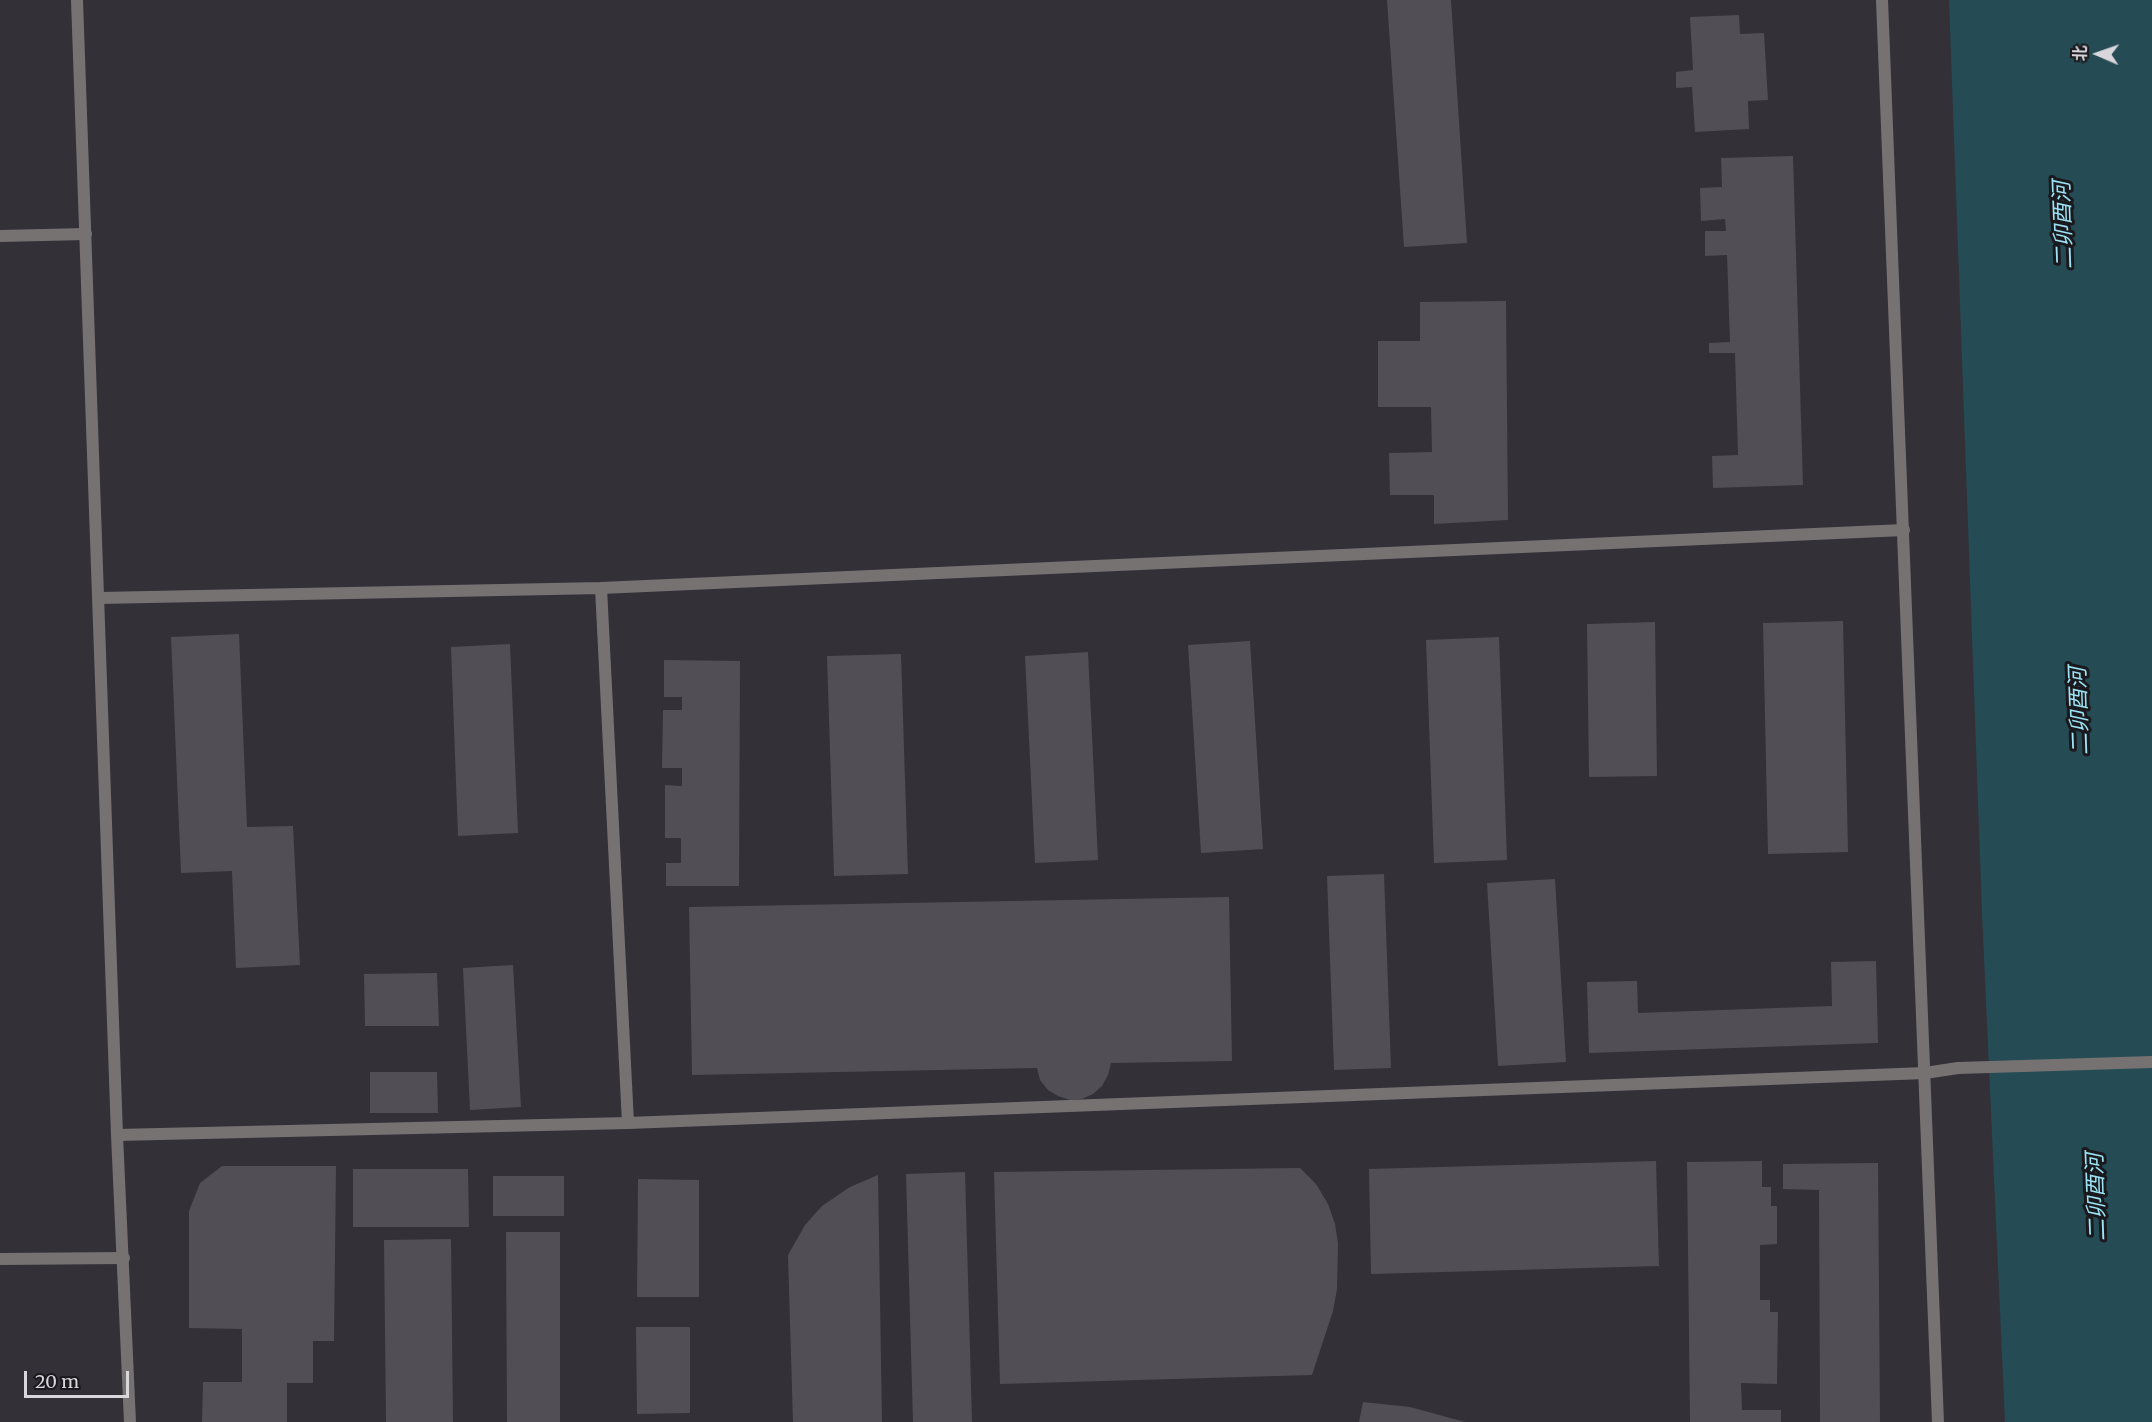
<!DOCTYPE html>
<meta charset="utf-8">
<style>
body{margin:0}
#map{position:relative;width:2152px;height:1422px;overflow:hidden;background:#333038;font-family:Merriweather,"Noto Sans SC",serif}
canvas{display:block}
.north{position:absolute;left:2068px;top:24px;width:60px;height:60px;-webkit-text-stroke:4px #1a191d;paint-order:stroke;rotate:272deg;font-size:16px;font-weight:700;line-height:24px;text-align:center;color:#d9d7dc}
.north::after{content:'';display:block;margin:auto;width:21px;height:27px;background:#d9d7dc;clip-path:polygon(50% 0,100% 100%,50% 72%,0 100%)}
.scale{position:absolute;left:24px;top:1371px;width:105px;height:27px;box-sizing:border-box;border:3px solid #d9d7dc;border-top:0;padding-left:8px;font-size:18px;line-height:21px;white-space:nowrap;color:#d9d7dc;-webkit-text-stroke:4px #1a191d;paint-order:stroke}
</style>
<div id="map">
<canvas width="2152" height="1422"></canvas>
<div class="north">北</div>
<div class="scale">20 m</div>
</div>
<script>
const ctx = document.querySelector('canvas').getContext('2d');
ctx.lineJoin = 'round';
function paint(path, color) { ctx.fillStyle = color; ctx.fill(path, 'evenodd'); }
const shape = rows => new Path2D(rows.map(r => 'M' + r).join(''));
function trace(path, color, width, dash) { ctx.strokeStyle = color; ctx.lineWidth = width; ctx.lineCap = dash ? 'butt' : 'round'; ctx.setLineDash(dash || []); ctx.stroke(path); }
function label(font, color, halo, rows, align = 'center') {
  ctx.font = font + ' Merriweather,"Noto Sans SC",serif'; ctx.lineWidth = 6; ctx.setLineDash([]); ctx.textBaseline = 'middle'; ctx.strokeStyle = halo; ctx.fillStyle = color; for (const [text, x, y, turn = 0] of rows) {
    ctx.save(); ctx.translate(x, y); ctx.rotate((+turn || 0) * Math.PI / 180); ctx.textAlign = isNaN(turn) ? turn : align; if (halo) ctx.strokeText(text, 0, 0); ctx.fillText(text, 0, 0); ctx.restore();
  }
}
const water = shape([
 [1949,0,2152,0,2152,1422,2005,1422,1982,913]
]);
const building = shape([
 [1387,0,1451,0,1467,243,1404,247],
 [1739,15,1740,34,1764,33,1768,100,1748,101,1749,129,1695,132,1692,87,1676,88,1676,72,1693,70,1690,17],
 [1793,156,1803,485,1713,488,1712,456,1738,455,1735,353,1709,353,1709,343,1730,342,1727,255,1705,256,1705,231,1726,231,1725,219,1701,221,1700,188,1722,187,1721,158],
 [1506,301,1508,520,1434,524,1434,495,1390,495,1389,453,1432,452,1431,407,1378,407,1378,341,1420,341,1420,302],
 [1843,621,1848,852,1768,854,1763,623],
 [1655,622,1657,776,1589,777,1587,624],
 [239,634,247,827,293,826,300,965,236,968,232,871,181,873,171,637],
 [1499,637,1507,860,1434,863,1426,640],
 [1250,641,1263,849,1201,853,1188,645],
 [510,644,518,833,458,836,451,647],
 [1088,652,1098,860,1035,863,1025,656],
 [901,654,908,874,834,876,827,656],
 [664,660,740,661,739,886,666,886,666,863,681,863,681,838,665,838,665,785,682,786,682,768,662,768,663,710,682,710,682,697,664,697],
 [1384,874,1391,1068,1334,1070,1327,876],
 [1555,879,1566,1062,1498,1066,1487,883],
 [1229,897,1232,1061,1111,1063,1108,1075,1102,1086,1093,1094,1082,1099,1070,1100,1058,1096,1048,1090,1040,1080,1037,1068,692,1075,689,907],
 [1876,961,1878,1043,1589,1053,1587,982,1637,981,1638,1013,1832,1006,1831,962],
 [513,965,521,1107,470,1110,463,968],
 [437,973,439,1026,365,1026,364,974],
 [370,1072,437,1072,438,1113,370,1113],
 [1656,1161,1659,1266,1371,1274,1369,1169],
 [1762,1161,1762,1187,1771,1187,1771,1206,1777,1206,1777,1244,1760,1245,1760,1300,1770,1300,1770,1312,1778,1312,1777,1384,1741,1383,1742,1410,1781,1410,1781,1422,1690,1422,1687,1162],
 [1878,1163,1880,1422,1820,1422,1819,1190,1783,1189,1783,1164],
 [222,1166,336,1166,334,1341,313,1341,313,1383,287,1383,287,1422,202,1422,203,1382,242,1382,242,1329,189,1328,189,1211,200,1183],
 [1300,1168,1316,1184,1328,1204,1335,1224,1338,1243,1337,1289,1333,1311,1312,1375,1000,1384,994,1172],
 [353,1169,468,1169,469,1227,353,1227],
 [965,1172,972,1422,913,1422,906,1174],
 [878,1175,882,1422,793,1422,788,1255,805,1225,822,1206,850,1187],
 [493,1176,564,1176,564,1216,493,1216],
 [638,1179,699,1180,699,1297,637,1297],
 [506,1232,560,1232,560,1422,507,1422],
 [451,1239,453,1422,386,1422,384,1240],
 [636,1327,690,1327,690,1413,637,1414],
 [1363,1402,1410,1407,1465,1422,1359,1422]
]);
const service = shape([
 [0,1259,124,1258]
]);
const minor = shape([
 [0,236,86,234],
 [601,588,628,1123],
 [99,598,601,588,1904,530],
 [117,1135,628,1123,1925,1073,1958,1068,2152,1062]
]);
const tertiary = shape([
 [77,0,117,1135,130,1422],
 [1882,0,1938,1422]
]);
const waterNames = [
 ["二卯酉河",2064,225,-92],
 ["二卯酉河",2080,711,-92],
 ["二卯酉河",2097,1197,-92]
];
paint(water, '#254b54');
paint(building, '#524e56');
trace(service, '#777272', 12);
trace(minor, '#777272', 12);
trace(tertiary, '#777272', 12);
label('italic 22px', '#9be3f5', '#1a191d', waterNames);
</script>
